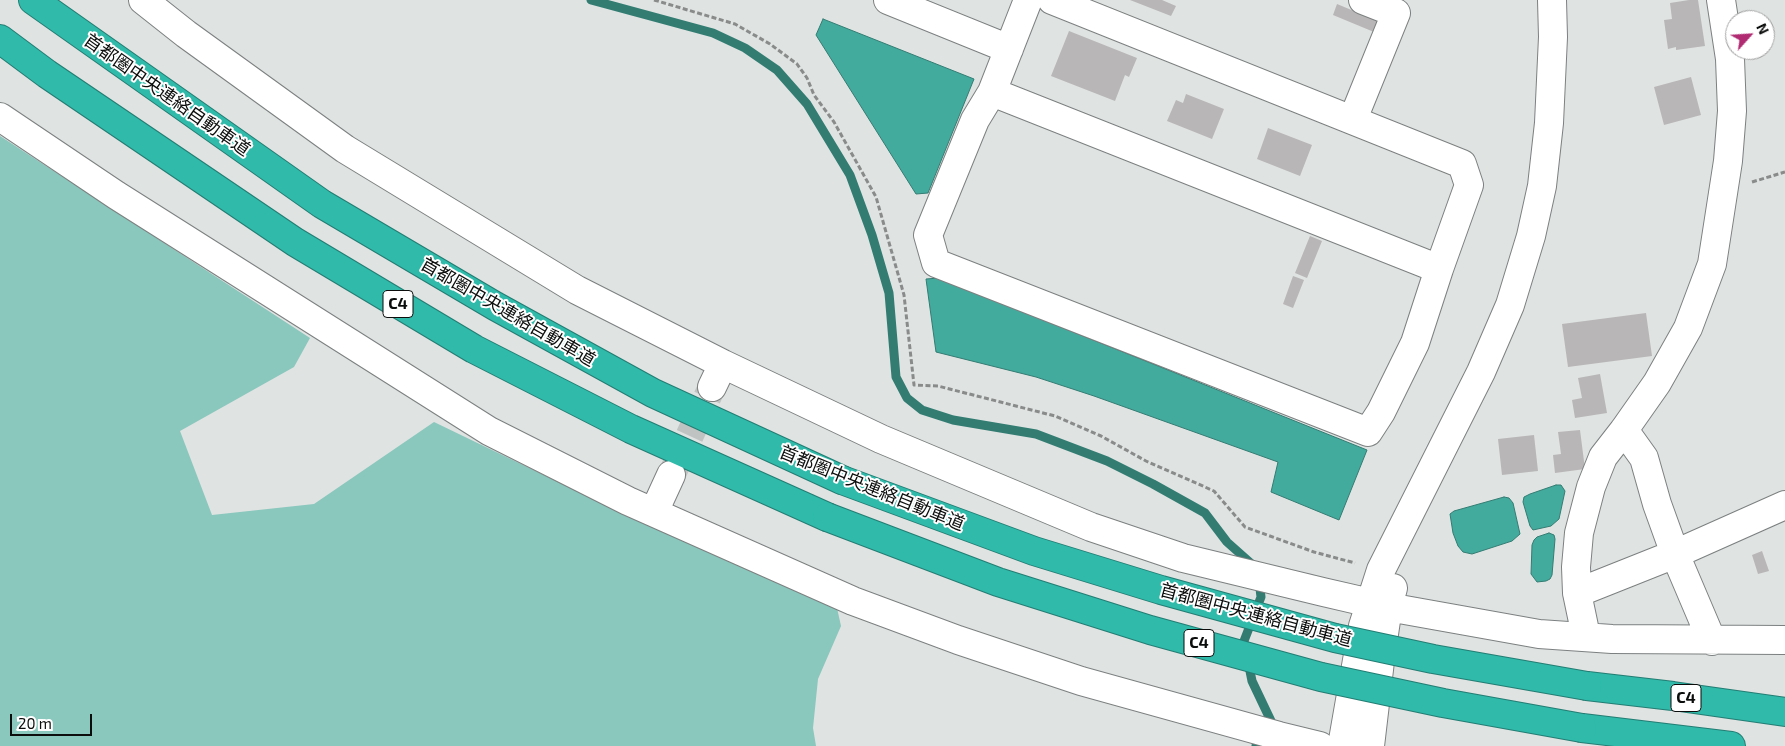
<!DOCTYPE html>
<meta charset="utf-8">
<style>
body{margin:0}
#map{position:relative;width:1785px;height:746px;overflow:hidden;background:#dfe3e2;font-family:"Exo 2",sans-serif}
canvas{display:block}
.north{position:absolute;left:1725px;top:10px;width:50px;height:50px;box-sizing:border-box;background:#fff;border:1px solid #9e9e9e;border-radius:50%;rotate:64deg;font-size:14px;font-weight:700;line-height:20px;text-align:center;color:#0c0d0d}
.north::after{content:'';display:block;margin:auto;width:18px;height:22px;background:#b02b72;clip-path:polygon(50% 0,100% 100%,50% 72%,0 100%)}
.scale{position:absolute;left:10px;top:714px;width:82px;height:22px;box-sizing:border-box;border:2px solid #0c0d0d;border-top:0;padding-left:6px;font-size:15px;line-height:18px;white-space:nowrap;color:#0c0d0d;-webkit-text-stroke:4px #fff;paint-order:stroke}
</style>
<div id="map">
<canvas width="1785" height="746"></canvas>
<div class="north">N</div>
<div class="scale">20 m</div>
</div>
<script>
const ctx = document.querySelector('canvas').getContext('2d');
ctx.lineJoin = 'round';
function paint(path, color) { ctx.fillStyle = color; ctx.fill(path, 'evenodd'); }
const shape = rows => new Path2D(rows.map(r => 'M' + r).join(''));
function trace(path, color, width, dash) { ctx.strokeStyle = color; ctx.lineWidth = width; ctx.lineCap = dash ? 'butt' : 'round'; ctx.setLineDash(dash || []); ctx.stroke(path); }
function label(font, color, halo, rows, align = 'center') {
  ctx.font = font + ' "Exo 2","Noto Sans JP",sans-serif'; ctx.lineWidth = 4; ctx.setLineDash([]); ctx.textBaseline = 'middle'; ctx.strokeStyle = halo; ctx.fillStyle = color; for (const [text, x, y, turn = 0] of rows) {
    ctx.save(); ctx.translate(x, y); ctx.rotate((+turn || 0) * Math.PI / 180); ctx.textAlign = isNaN(turn) ? turn : align; if (halo) ctx.strokeText(text, 0, 0); ctx.fillText(text, 0, 0); ctx.restore();
  }
}
const green = shape([
 [0,136,310,338,294,367,180,431,212,515,314,504,434,422,612,508,837,608,841,626,818,679,813,728,816,746,0,746]
]);
const water = shape([
 [823,19,974,79,928,193,916,194,816,35,823,19],
 [939,278,1367,450,1339,520,1271,492,1278,462,1094,396,1036,377,936,352,926,279,939,278],
 [1556,485,1561,485,1565,491,1559,519,1551,526,1533,530,1530,526,1523,502,1524,497,1530,494,1556,485],
 [1504,497,1509,498,1513,503,1520,534,1512,541,1472,554,1463,552,1458,546,1453,533,1450,514,1454,511,1504,497],
 [1549,533,1554,535,1555,539,1552,575,1550,579,1546,581,1537,582,1531,574,1532,545,1534,540,1537,537,1549,533]
]);
const stream = shape([
 [591,0,713,33,745,48,777,70,807,104,850,175,872,235,889,293,896,377,907,398,922,410,953,420,1036,434,1107,461,1153,484,1205,513,1227,542,1254,566],
 [1256,746,1257,741,1271,721,1252,681,1244,641,1261,597,1259,580]
]);
const building = shape([
 [1130,0,1162,0,1176,6,1171,16],
 [1689,0,1698,0,1705,46,1676,50,1676,47,1668,49,1664,20,1672,19,1670,3],
 [1337,4,1378,21,1374,32,1333,15],
 [1069,31,1137,58,1129,77,1125,75,1115,101,1051,76],
 [1691,77,1701,115,1664,125,1654,87],
 [1186,94,1224,109,1212,139,1167,121,1176,100,1183,103],
 [1268,128,1312,145,1300,176,1257,159],
 [1310,236,1322,241,1307,278,1295,273],
 [1293,276,1304,280,1293,308,1283,304],
 [1646,313,1652,356,1568,367,1562,324],
 [1600,374,1607,413,1575,418,1572,400,1582,398,1578,378],
 [1580,430,1585,469,1555,473,1553,455,1561,454,1558,432],
 [1534,435,1538,471,1502,475,1498,439],
 [1762,551,1769,571,1758,574,1752,555]
]);
const minorTunnel = shape([
 [672,474,712,387]
]);
const path = shape([
 [654,0,735,24,770,44,797,64,807,78,814,95,834,122,876,197,904,295,914,385,938,386,1055,416,1101,436,1146,461,1214,491,1245,527,1314,552,1355,563],
 [1752,182,1785,172]
]);
const minor = shape([
 [143,0,186,34,345,149,577,290,723,364,881,439,1091,527,1183,558,1323,592,1388,607,1539,634,1612,639,1785,640],
 [888,0,1009,49],
 [1028,0,992,92,1439,269],
 [992,92,975,120,928,235,936,263,1368,432,1381,412,1415,343,1439,269,1469,185,1462,164,1052,0],
 [0,117,116,195,489,431,628,501,853,601,958,640,1081,681,1279,736,1320,746],
 [1353,119,1396,13,1363,0],
 [712,387,723,364],
 [1624,430,1644,458,1657,504,1675,554,1712,641],
 [654,512,671,475],
 [1577,593,1675,554,1785,505],
 [1586,636,1577,593,1576,567,1579,533,1591,487,1603,457,1624,430,1657,383,1688,328,1712,264,1728,161,1732,111,1730,59,1721,0],
 [1342,746,1363,626,1381,570,1481,372,1510,305,1531,236,1542,186,1549,123,1553,37,1552,0],
 [1370,746,1380,661,1388,607,1393,588]
]);
const highway = shape([
 [33,0,322,204,495,306,653,393,842,480],
 [0,39,47,74,295,242,474,349,631,429,827,517],
 [1587,686,1673,696,1785,712],
 [1582,728,1731,746]
]);
const highwayBridge = shape([
 [842,480,1034,551,1161,590,1335,638,1433,659,1587,686],
 [827,517,998,582,1150,630,1321,677,1443,703,1582,728]
]);
const shields = [
 [398,304,30],
 [1199,643,30],
 [1686,698,30]
];
const shieldNames = [
 ["C4",398,304],
 ["C4",1199,643],
 ["C4",1686,698]
];
const streetNames = [
 ["首都圏中央連絡自動車道",167,95,35],
 ["首都圏中央連絡自動車道",508,312,30],
 ["首都圏中央連絡自動車道",872,488,22],
 ["首都圏中央連絡自動車道",1256,615,15]
];
paint(green, '#8ac7bd');
paint(water, '#43ab9e');
trace(water, '#327c72', 1);
trace(stream, '#327c72', 9);
paint(building, '#b9b6b7');
trace(minorTunnel, '#bfc3c2', 28, [28, 14]);
trace(minor, '#7d8080', 30);
trace(highway, '#237d73', 30);
trace(path, '#898b8b', 3, [5, 2.5]);
trace(minor, '#fff', 28);
trace(highway, '#2fbaaa', 28);
trace(highwayBridge, '#237d73', 30, []);
trace(highwayBridge, '#2fbaaa', 28);
for (const [x, y, w] of shields) { const box = new Path2D(); box.roundRect(x - w / 2, y - 13.5, w, 27, 4); ctx.fillStyle = '#fff'; ctx.fill(box); trace(box, '#0c0d0d', 1); }
label('bold 16px', '#0c0d0d', null, shieldNames);
label('18px', '#0c0d0d', '#fff', streetNames);
</script>
